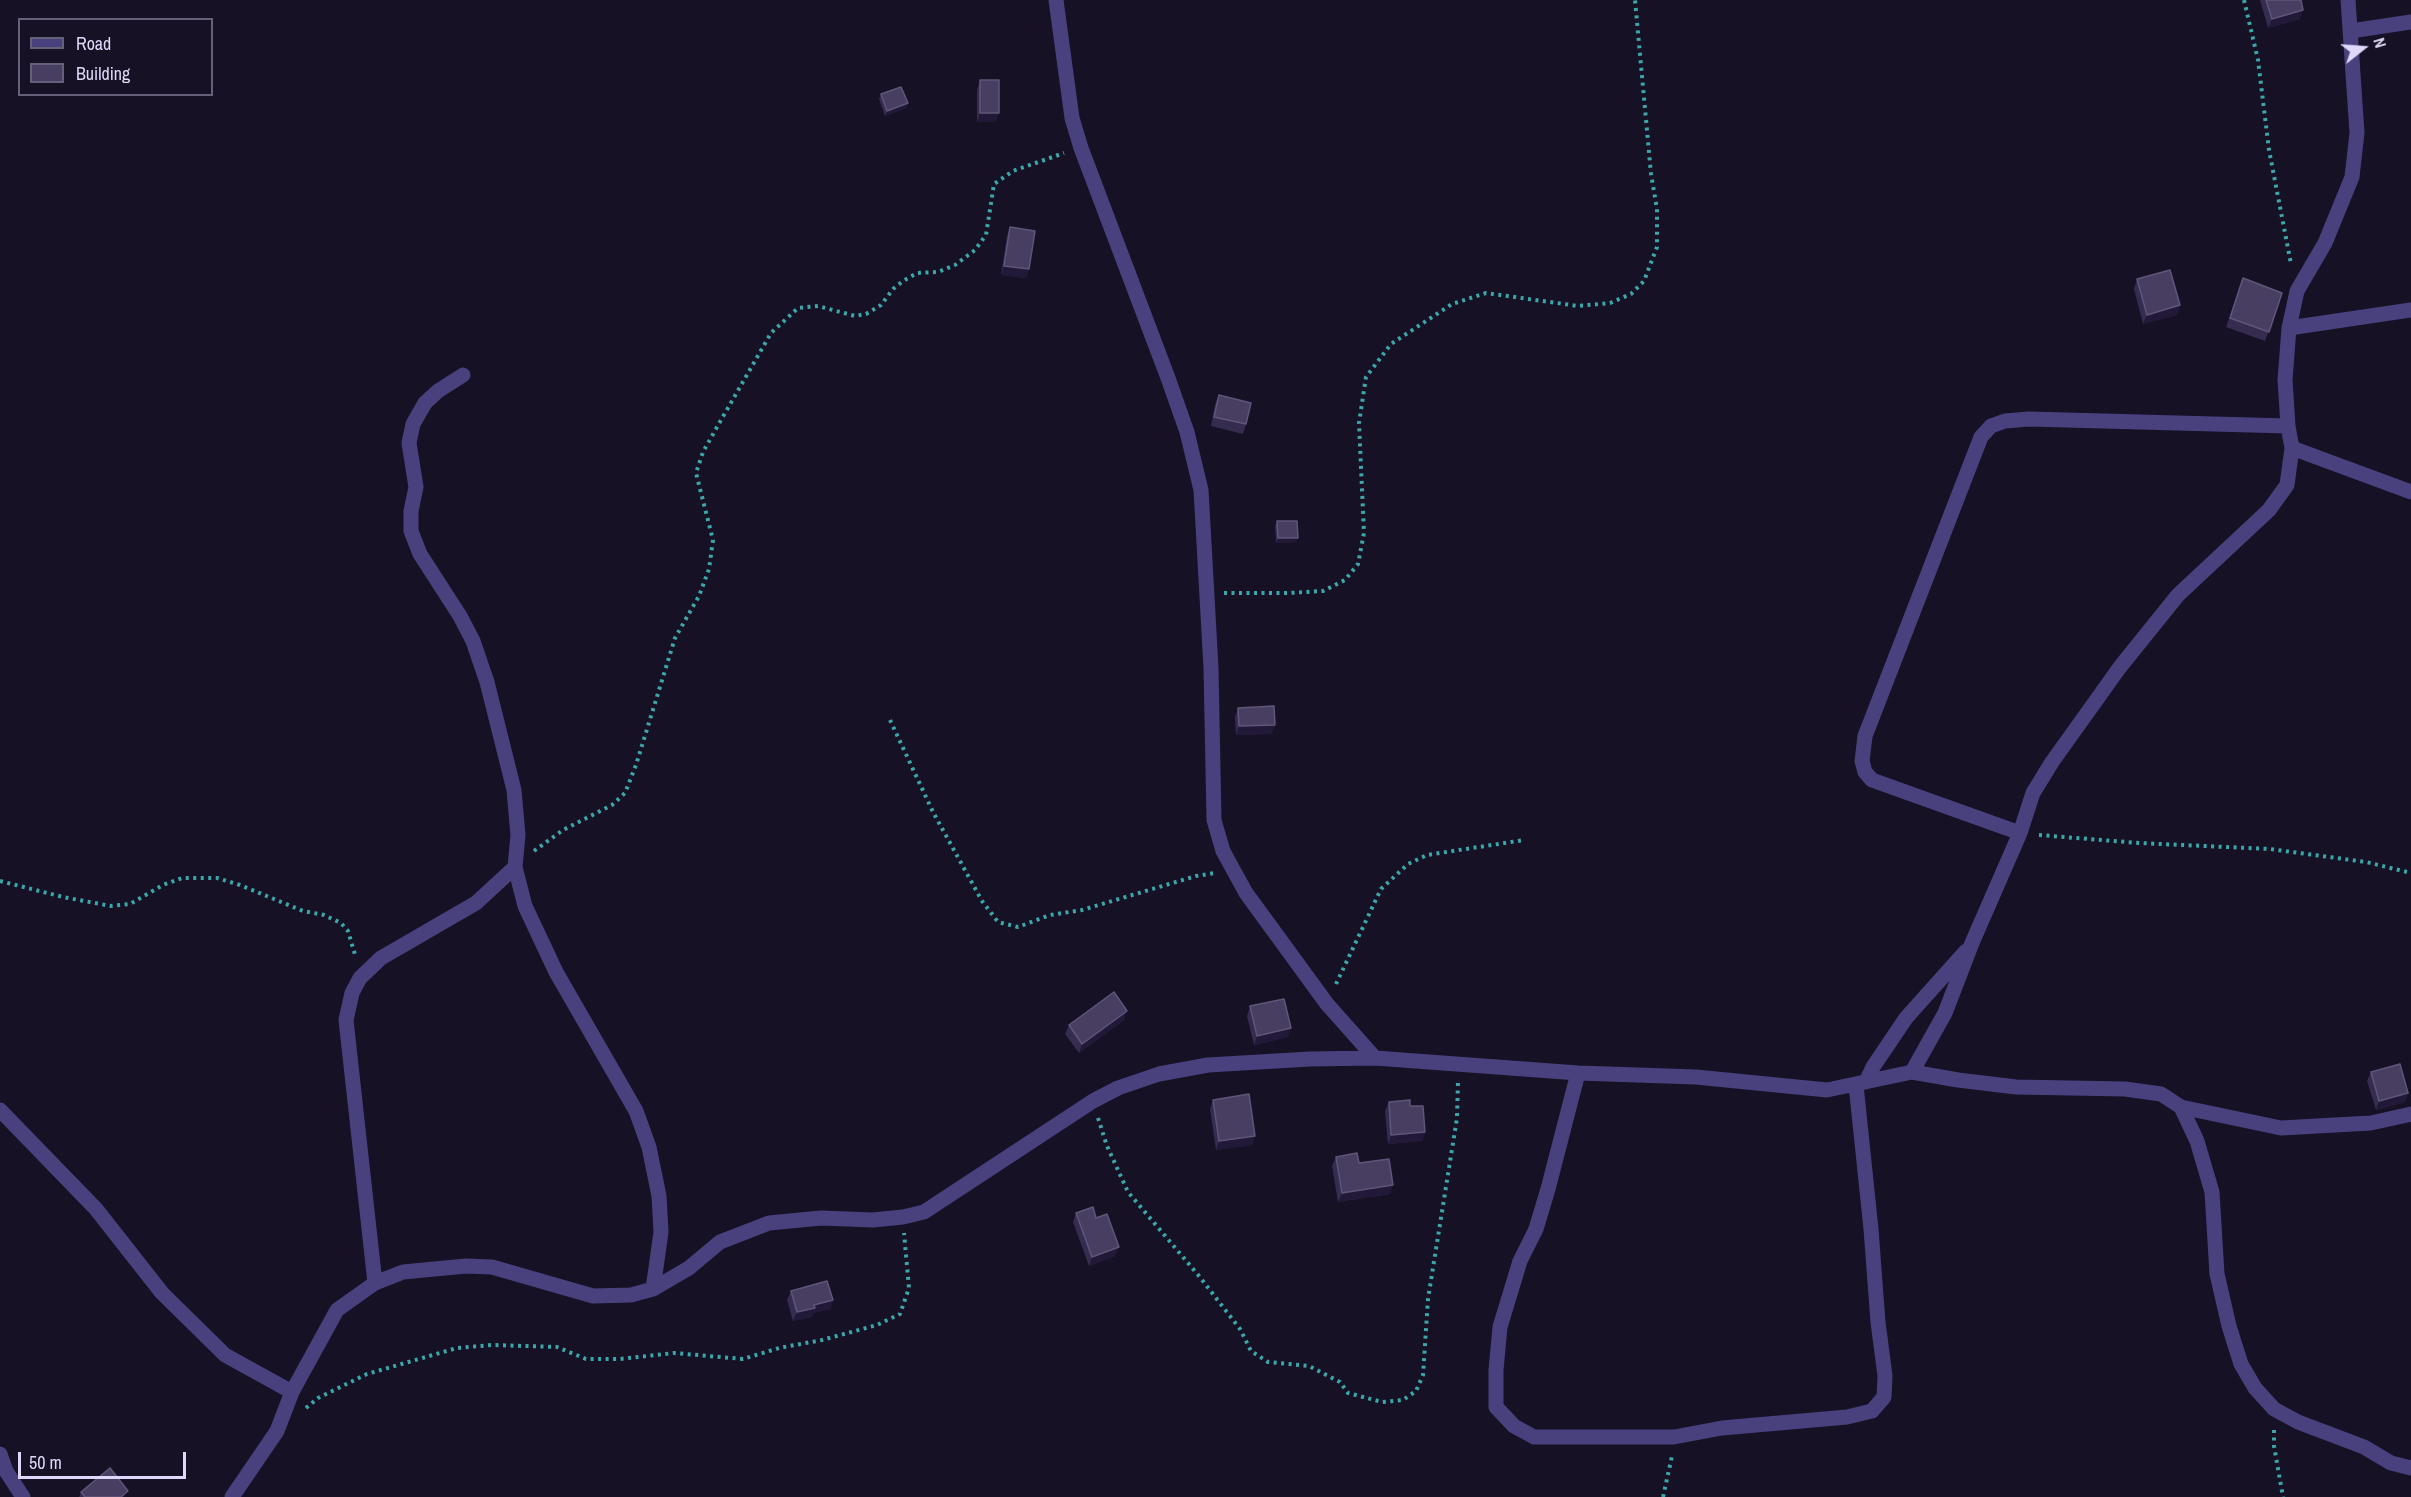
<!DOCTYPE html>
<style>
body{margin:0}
#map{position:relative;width:2411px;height:1497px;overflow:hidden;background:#161124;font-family:"Archivo Narrow",sans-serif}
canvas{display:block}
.legend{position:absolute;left:18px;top:18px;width:195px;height:78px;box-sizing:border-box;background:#161124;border:2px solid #66617a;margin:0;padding:8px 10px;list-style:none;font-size:18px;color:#dfd8fb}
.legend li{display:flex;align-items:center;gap:12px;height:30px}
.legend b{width:30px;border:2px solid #66617a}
.north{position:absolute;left:2333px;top:18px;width:60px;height:60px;-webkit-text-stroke:4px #161124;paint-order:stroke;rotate:73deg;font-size:16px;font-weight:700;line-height:24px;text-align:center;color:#dfd8fb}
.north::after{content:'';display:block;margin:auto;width:21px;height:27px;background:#dfd8fb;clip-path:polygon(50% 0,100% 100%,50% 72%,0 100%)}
.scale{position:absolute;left:18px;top:1452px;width:168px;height:27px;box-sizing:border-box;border:3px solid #dfd8fb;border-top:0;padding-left:8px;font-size:18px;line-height:21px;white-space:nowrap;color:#dfd8fb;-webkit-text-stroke:4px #161124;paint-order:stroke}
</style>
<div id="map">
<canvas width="2411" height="1497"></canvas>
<ul class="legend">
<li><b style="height:8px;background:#49417e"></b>Road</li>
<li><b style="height:16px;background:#483e62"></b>Building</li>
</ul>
<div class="north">N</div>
<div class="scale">50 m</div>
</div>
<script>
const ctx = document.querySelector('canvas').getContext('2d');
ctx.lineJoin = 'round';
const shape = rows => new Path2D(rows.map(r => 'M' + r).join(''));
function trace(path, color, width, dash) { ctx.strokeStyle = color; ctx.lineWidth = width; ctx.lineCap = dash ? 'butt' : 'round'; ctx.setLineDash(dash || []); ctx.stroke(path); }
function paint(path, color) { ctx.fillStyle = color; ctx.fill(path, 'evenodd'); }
const path = shape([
 [2244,0,2258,60,2269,150,2291,264],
 [1224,593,1288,593,1323,591,1345,580,1358,564,1364,533,1359,423,1366,377,1391,344,1452,304,1486,293,1578,306,1610,303,1631,294,1644,281,1657,247,1657,209,1651,174,1635,0],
 [890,720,933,812,982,901,998,922,1018,927,1050,915,1082,910,1196,876,1215,873],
 [2039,835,2139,843,2270,849,2366,862,2411,873],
 [534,851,563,830,612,805,625,793,636,765,675,638,699,596,709,569,713,540,696,473,703,452,721,420,771,333,798,308,818,306,855,316,866,314,881,305,893,289,903,281,917,273,938,272,955,265,975,250,986,235,994,184,1013,171,1064,153],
 [0,881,63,897,111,906,130,904,163,885,182,878,217,878,240,885,303,911,324,915,341,923,348,931,356,958],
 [1336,984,1381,889,1408,864,1427,855,1524,840],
 [1098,1118,1107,1146,1128,1192,1199,1276,1240,1329,1251,1351,1268,1362,1309,1366,1340,1382,1348,1393,1382,1402,1403,1400,1416,1391,1423,1375,1428,1299,1457,1118,1458,1081],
 [306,1408,318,1398,367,1374,457,1348,492,1345,557,1347,586,1359,620,1359,674,1353,743,1359,779,1348,822,1340,877,1325,900,1314,909,1288,904,1233],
 [2274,1430,2274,1446,2283,1497],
 [1663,1497,1672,1456]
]);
const minor = shape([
 [1056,0,1072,118,1081,148,1168,378,1187,432,1201,490,1211,668,1214,820,1223,851,1246,893,1327,1004,1375,1058],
 [2351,31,2411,22],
 [2289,328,2411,310],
 [463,375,438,391,425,403,413,424,409,443,416,487,411,511,411,531,420,554,460,616,473,641,487,682,514,790,518,835,515,867,525,906,556,972,636,1111,649,1147,659,1196,661,1232,653,1289],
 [2292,448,2411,492],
 [2020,833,1872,780,1865,772,1862,761,1865,736,1981,437,1991,426,2005,421,2029,419,2288,426],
 [1912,1072,1958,1080,2016,1087,2125,1089,2161,1094,2181,1107,2197,1141,2212,1192,2217,1274,2229,1326,2241,1364,2255,1388,2274,1409,2298,1422,2364,1447,2391,1463,2411,1468],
 [1578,1073,1548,1189,1536,1229,1520,1261,1500,1327,1496,1370,1496,1407,1514,1426,1534,1437,1674,1437,1722,1428,1847,1417,1872,1411,1884,1397,1885,1376,1878,1322,1871,1229,1856,1085],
 [1866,1082,1873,1067,1906,1018,1966,951],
 [2181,1107,2281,1128,2371,1123,2411,1114],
 [0,1110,96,1209,162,1293,225,1355,292,1392],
 [375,1283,346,1020,352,993,360,978,381,958,476,903,515,867],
 [0,1454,6,1471,23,1497],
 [232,1497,277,1431,292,1392,337,1310,375,1283,403,1272,466,1266,492,1267,593,1296,631,1295,653,1289,689,1268,720,1242,769,1223,821,1218,873,1220,903,1217,924,1212,1093,1101,1118,1088,1159,1074,1208,1065,1310,1059,1375,1058,1578,1073,1696,1077,1827,1090,1912,1072,1945,1013,1972,943,2020,833,2033,793,2052,762,2120,667,2178,595,2269,510,2287,485,2292,448,2288,426,2285,380,2289,328,2297,291,2325,243,2352,177,2357,133,2348,0]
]);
const wall = shape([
 [2260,0,2301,0,2300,19,2268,28],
 [980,80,996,122,977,122,977,90],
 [881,94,908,103,906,108,885,116,879,99],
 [1010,227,1029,269,1026,278,1001,275,1007,236],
 [2243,278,2282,293,2265,341,2226,327],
 [2137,279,2180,305,2177,315,2143,324,2134,289],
 [1219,395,1246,424,1243,434,1211,426,1215,405],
 [1277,521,1296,542,1276,543,1275,526],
 [1238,708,1275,725,1271,734,1236,735,1235,717],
 [1250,1006,1288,1037,1254,1045,1247,1016],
 [1124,1020,1079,1053,1065,1034,1069,1025],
 [2371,1072,2408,1093,2405,1102,2376,1110,2367,1081],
 [1213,1100,1255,1136,1252,1145,1216,1150,1210,1109],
 [1389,1102,1410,1106,1425,1132,1422,1141,1388,1144,1385,1111],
 [1336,1157,1359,1163,1390,1194,1338,1202,1332,1166],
 [1076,1213,1096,1218,1115,1256,1089,1266,1073,1222],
 [791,1291,833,1300,830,1309,813,1313,812,1317,793,1321,787,1300],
 [81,1492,126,1497,79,1497]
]);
const shadedWall = shape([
 [2303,10,2300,19,2268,28,2272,19],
 [908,103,906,108,885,116,887,111],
 [980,113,999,113,996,122,977,122],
 [1004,266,1029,269,1026,278,1001,275],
 [2180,305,2177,315,2143,324,2147,315],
 [1278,538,1298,538,1296,542,1276,543],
 [1275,725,1271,734,1236,735,1239,726],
 [1127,1011,1124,1020,1079,1053,1082,1044],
 [1291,1028,1288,1037,1254,1045,1257,1036],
 [2408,1093,2405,1102,2376,1110,2379,1101],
 [1425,1132,1422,1141,1388,1144,1391,1135],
 [1255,1136,1252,1145,1216,1150,1219,1141],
 [1393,1185,1390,1194,1338,1202,1342,1193],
 [1119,1247,1115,1256,1089,1266,1092,1257],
 [833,1300,830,1309,813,1313,812,1317,793,1321,797,1312,814,1305]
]);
const building = shape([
 [2266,0,2301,0,2303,10,2272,19,2266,0],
 [980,80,999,80,999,113,980,113,980,80],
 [901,87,908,103,887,111,881,94,901,87],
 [1010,227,1035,231,1029,269,1004,266,1010,227],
 [2170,270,2180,305,2147,315,2137,279,2170,270],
 [2243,278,2282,293,2269,332,2230,318,2243,278],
 [1219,395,1251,403,1246,424,1214,417,1219,395],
 [1277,521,1297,521,1298,538,1278,538,1277,521],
 [1274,706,1275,725,1239,726,1238,708,1274,706],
 [1114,992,1127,1011,1082,1044,1069,1025,1114,992],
 [1284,999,1291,1028,1257,1036,1250,1006,1284,999],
 [2400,1064,2408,1093,2379,1101,2371,1072,2400,1064],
 [1249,1094,1255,1136,1219,1141,1213,1100,1249,1094],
 [1410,1100,1410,1106,1423,1106,1425,1132,1391,1135,1389,1102,1410,1100],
 [1357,1153,1359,1163,1389,1159,1393,1185,1342,1193,1336,1157,1357,1153],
 [1093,1207,1096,1218,1107,1214,1119,1247,1092,1257,1076,1213,1093,1207],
 [827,1281,833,1300,814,1305,815,1308,797,1312,791,1291,827,1281],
 [110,1468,128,1491,121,1497,85,1497,81,1492,110,1468]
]);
trace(path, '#3ca7ab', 4, [3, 4.5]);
trace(minor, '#49417e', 15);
paint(wall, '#362c50');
paint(shadedWall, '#211937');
paint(building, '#483e62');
trace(building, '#60567a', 1.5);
</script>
